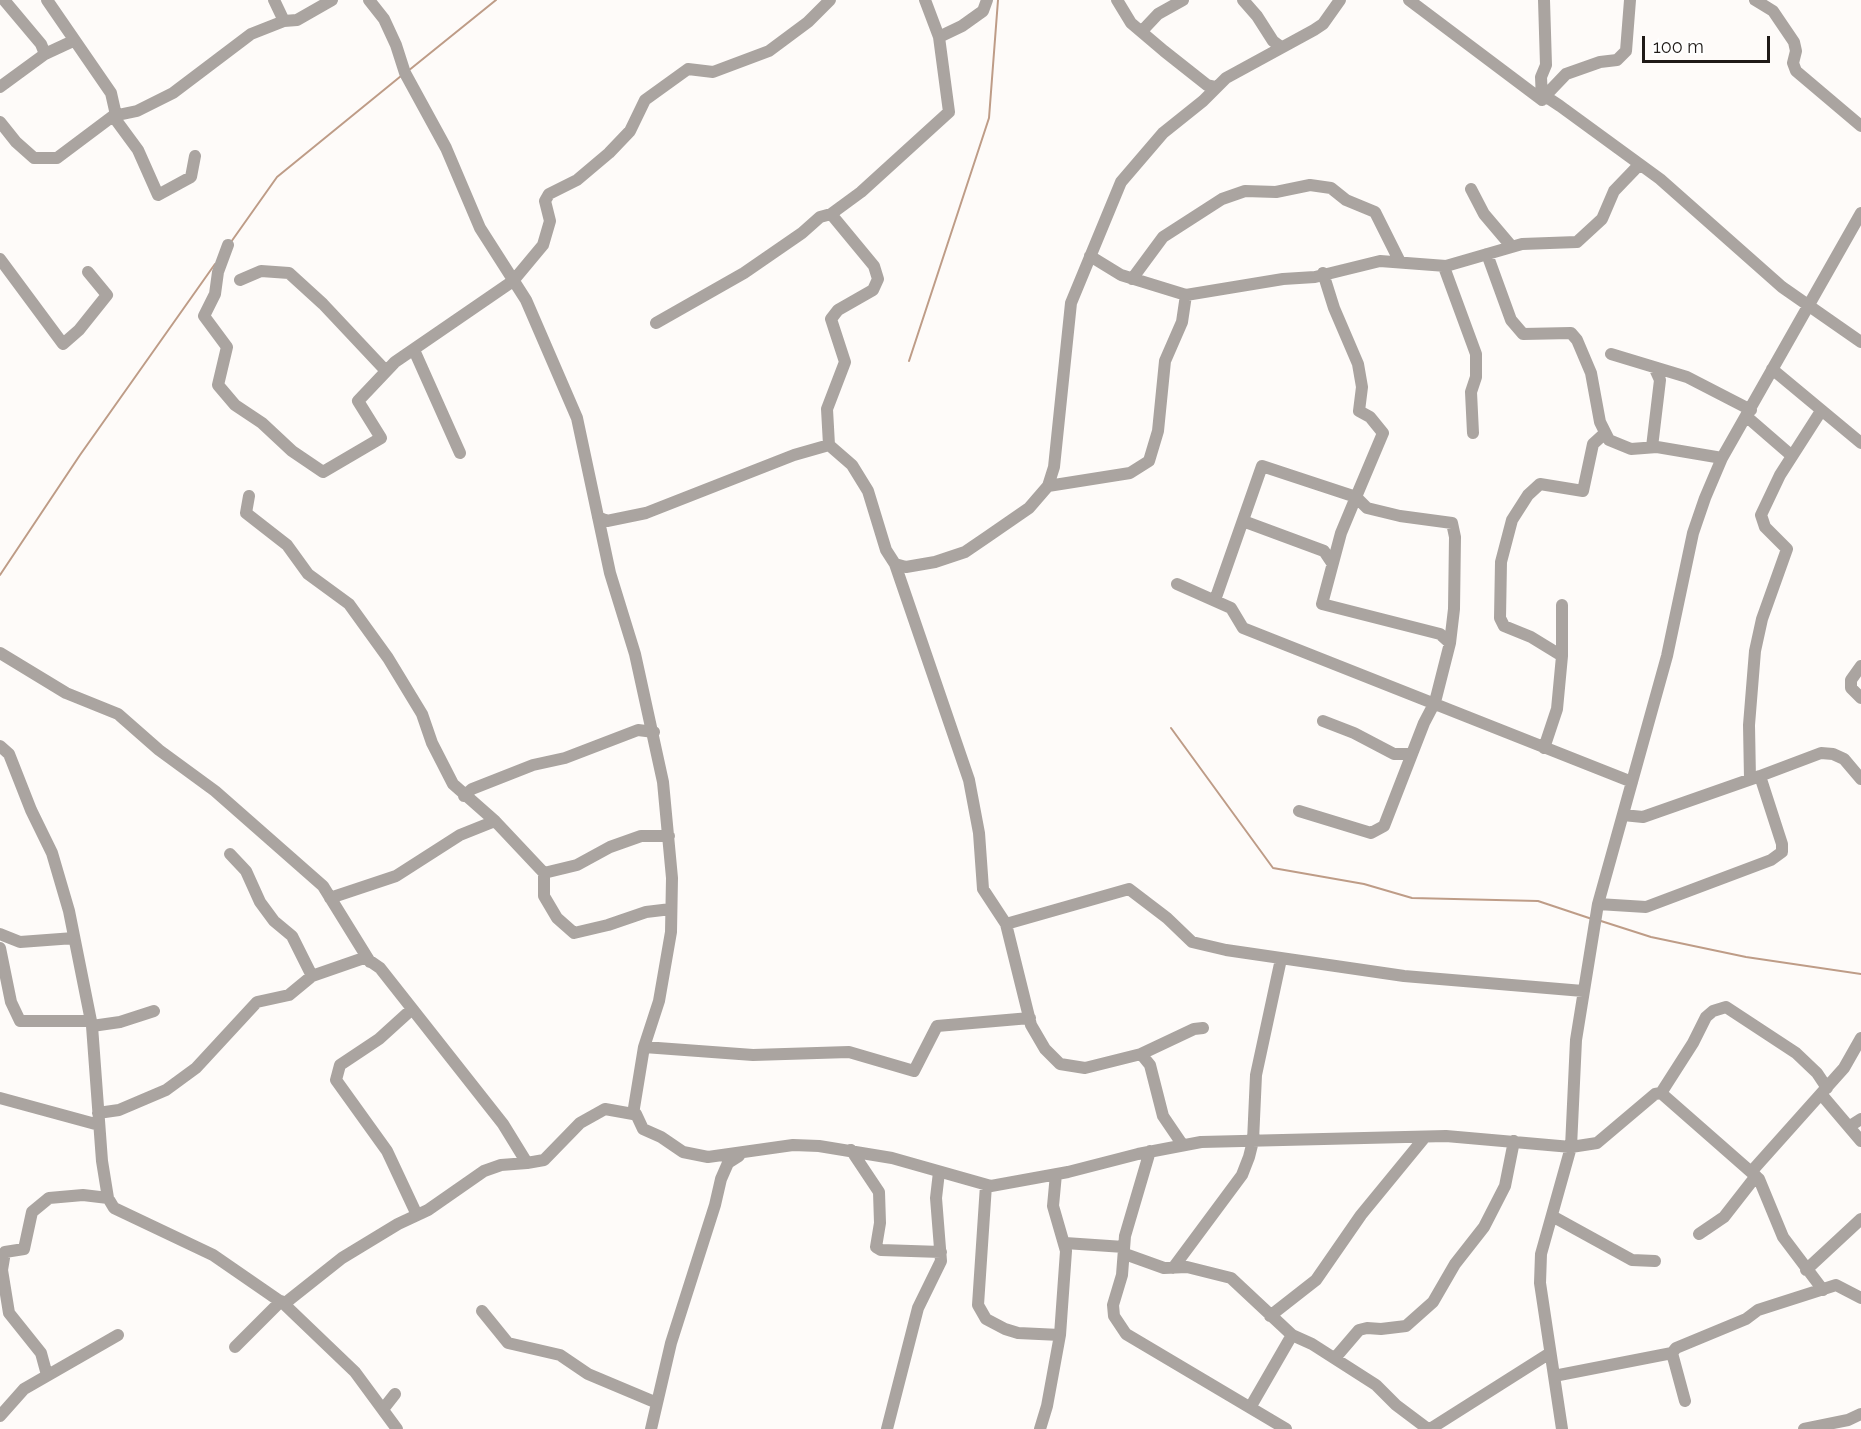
<!DOCTYPE html>
<style>
body{margin:0}
#map{position:relative;width:1861px;height:1429px;overflow:hidden;background:#fefbf9;font-family:Raleway,sans-serif}
canvas{display:block}
.scale{position:absolute;left:1642px;top:36px;width:128px;height:27px;box-sizing:border-box;border:3px solid #1f1a17;border-top:0;padding-left:8px;font-size:18px;line-height:21px;white-space:nowrap;color:#1f1a17;-webkit-text-stroke:4px #fff;paint-order:stroke}
</style>
<div id="map">
<canvas width="1861" height="1429"></canvas>
<div class="scale">100 m</div>
</div>
<script>
const ctx = document.querySelector('canvas').getContext('2d');
ctx.lineJoin = 'round';
const shape = rows => new Path2D(rows.map(r => 'M' + r).join(''));
function trace(path, color, width, dash) { ctx.strokeStyle = color; ctx.lineWidth = width; ctx.lineCap = dash ? 'butt' : 'round'; ctx.setLineDash(dash || []); ctx.stroke(path); }
const stream = shape([
 [408,71,496,0],
 [231,242,277,177,401,76],
 [909,361,989,118,998,0],
 [0,575,80,455,215,264],
 [1171,728,1273,868,1364,884,1412,898,1538,901,1592,919],
 [1601,921,1651,937,1746,957,1861,974]
]);
const minor = shape([
 [4,0,41,44,45,54],
 [47,0,111,93,116,115],
 [274,0,284,21],
 [369,0,384,19,396,45,405,73,446,148,480,228,526,300,577,418,610,573,635,654,663,782,672,878,671,932,659,1001,644,1047,633,1114,636,1114,643,1129,661,1137,683,1152,708,1157,793,1145,819,1146,892,1158,991,1186,1068,1172,1138,1154,1201,1142,1446,1136,1571,1147,1597,1143,1655,1094,1661,1093,1759,1179,1783,1237,1823,1290],
 [1117,0,1131,23,1164,51,1207,85,1216,87],
 [1243,0,1257,16,1273,41,1281,47],
 [1409,0,1542,100,1545,96,1560,106,1660,179,1782,287,1861,342],
 [1755,0,1773,11,1794,42,1796,51,1793,63,1796,71,1861,126],
 [1142,31,1158,14,1183,0],
 [939,37,962,26,983,11,987,0],
 [0,87,45,54,73,41],
 [1545,96,1566,74,1600,62,1617,60,1626,51,1630,0],
 [1542,100,1541,77,1546,65,1544,0],
 [113,116,138,150,158,195,191,177,195,156],
 [0,122,16,142,34,158,57,158,113,116,137,111,173,93,251,34,284,21,297,20,332,0],
 [1471,189,1484,214,1512,247],
 [831,214,861,192,949,112,939,37,925,0],
 [228,245,218,272,215,294,204,316,227,347,218,385,235,405,262,423,292,451,323,472,381,438,358,401,395,362,513,281,543,245,550,221,545,201,549,194,577,180,609,153,630,131,645,100,688,69,713,72,769,51,808,22,830,0],
 [1487,254,1511,320,1523,334,1571,333,1577,340,1591,373,1600,422,1609,440,1631,449,1657,447,1722,458],
 [1090,256,1121,275,1186,295,1283,279,1315,277,1380,261,1446,266,1522,244,1577,242,1602,219,1614,191,1639,165],
 [0,259,63,344,79,330,107,295,88,272],
 [1444,267,1476,354,1476,377,1471,392,1473,433],
 [1132,279,1163,237,1222,199,1245,191,1276,192,1310,185,1331,188,1346,200,1375,212,1400,262],
 [240,280,261,271,289,273,323,304,386,371],
 [656,323,744,273,802,233,820,217,831,214,874,266,878,279,873,290,838,310,831,319,845,362,827,409,829,445],
 [414,350,460,453],
 [1611,354,1687,377,1751,410],
 [1772,369,1861,443],
 [1747,417,1792,456],
 [1652,447,1660,380,1655,369],
 [1048,486,1130,473,1149,461,1158,431,1165,361,1182,322,1186,295],
 [249,496,246,513,287,545,308,574,349,604,388,658,422,714,432,743,453,784,495,821,544,873],
 [598,517,607,521,646,513,794,455,829,445,852,465,868,491,886,550,895,564,906,567,935,562,965,552,987,537,1029,508,1048,486,1054,467,1071,303,1121,182,1163,133,1203,101,1226,78,1314,30,1323,24,1340,0],
 [1243,521,1324,551,1332,563],
 [895,564,969,780,979,833,983,889,1006,924,1031,1025,1045,1049,1060,1064,1085,1068,1141,1054,1150,1065,1163,1116,1182,1144],
 [1177,584,1231,608,1243,628,1632,782],
 [1215,600,1262,466,1356,497,1341,533,1322,604,1440,634,1450,643],
 [0,653,66,693,118,714,159,750,215,791,323,886,370,962],
 [1562,656,1531,637,1504,626,1500,618,1501,562,1512,520,1528,495,1540,484,1583,491,1593,444,1604,434],
 [1861,666,1851,680,1851,688,1861,698],
 [1323,721,1354,733,1394,754,1412,754],
 [0,746,9,754,31,810,52,853,69,911,92,1026,102,1161,108,1198,114,1208,213,1255,284,1304,355,1372,397,1429],
 [1544,748,1557,709,1562,656,1562,605],
 [1760,776,1821,753,1833,754,1844,759,1861,779],
 [1750,779,1749,725,1755,651,1762,619,1787,549,1765,527,1761,515,1780,475,1821,411],
 [464,796,472,789,533,765,565,758,638,730,654,732],
 [1299,811,1371,833,1384,826,1424,723,1435,702,1450,643,1454,609,1455,537,1452,523,1400,516,1367,508,1356,497,1383,433,1370,417,1359,411,1362,387,1358,364,1334,308,1323,273],
 [230,854,246,871,260,902,274,921,292,936,312,976,361,959,367,959,380,968,503,1124,527,1163,544,1160,580,1123,605,1109,633,1114],
 [544,873,544,896,557,918,574,933,608,925,646,912,671,909],
 [544,873,577,865,610,847,641,836,669,836],
 [330,898,396,876,460,835,495,821],
 [1598,904,1646,907,1771,860,1782,852,1782,844,1760,776,1643,817,1623,815],
 [1006,924,1129,889,1167,918,1192,942,1226,950,1404,976,1583,991],
 [0,934,20,942,74,938],
 [0,948,11,1002,20,1021,91,1021],
 [411,1010,379,1039,340,1065,336,1080,387,1151,417,1215],
 [92,1026,120,1022,154,1011],
 [644,1047,753,1055,849,1052,914,1071,937,1026,1030,1018],
 [1141,1054,1194,1029,1203,1028],
 [1661,1093,1693,1043,1706,1017,1713,1011,1726,1007,1796,1053,1817,1073,1827,1088],
 [1821,1094,1861,1141],
 [0,1098,99,1125],
 [98,1113,119,1110,166,1090,196,1068,257,1002,289,995,312,976],
 [1850,1126,1861,1119],
 [851,1150,879,1192,880,1223,876,1247,881,1250,941,1252],
 [1150,1151,1125,1236,1122,1275,1113,1305,1114,1316,1126,1334,1286,1429],
 [1751,1172,1844,1068,1861,1038],
 [986,1185,978,1305,986,1319,1005,1329,1018,1333,1060,1335],
 [1552,1216,1632,1260,1655,1261],
 [1699,1234,1724,1217,1756,1176],
 [1065,1243,1124,1247],
 [1125,1254,1164,1268,1187,1267,1231,1278,1292,1335,1312,1344,1376,1385,1396,1405,1428,1429],
 [1173,1268,1242,1175,1249,1157,1253,1141,1256,1075,1281,959],
 [1806,1270,1861,1219],
 [284,1304,342,1258,398,1224,428,1210,484,1171,501,1165,527,1163],
 [482,1311,508,1343,560,1355,588,1374,657,1403],
 [1270,1316,1316,1280,1361,1215,1425,1137],
 [235,1347,281,1301],
 [1335,1358,1359,1330,1367,1328,1381,1329,1406,1326,1433,1302,1455,1264,1484,1227,1505,1186,1514,1141],
 [47,1375,41,1353,9,1313,2,1270,5,1252,24,1249,32,1212,49,1198,83,1195,108,1198],
 [1554,1376,1672,1353],
 [1685,1401,1672,1353,1676,1348,1746,1319,1758,1310,1836,1285,1861,1298],
 [1251,1406,1292,1335],
 [384,1408,395,1394],
 [0,1416,24,1389,118,1335],
 [651,1429,671,1343,715,1205,721,1179,728,1163,739,1156],
 [887,1429,918,1308,941,1261,936,1198,939,1172],
 [1040,1429,1047,1406,1060,1335,1066,1251,1053,1206,1056,1174],
 [1430,1429,1550,1353],
 [1562,1429,1540,1283,1541,1254,1571,1147,1576,1040,1598,904,1667,656,1693,533,1705,498,1722,458,1861,213],
 [1804,1429,1848,1420,1861,1414]
]);
trace(stream, '#be9c87', 2);
trace(minor, '#aaa4a0', 12);
</script>
